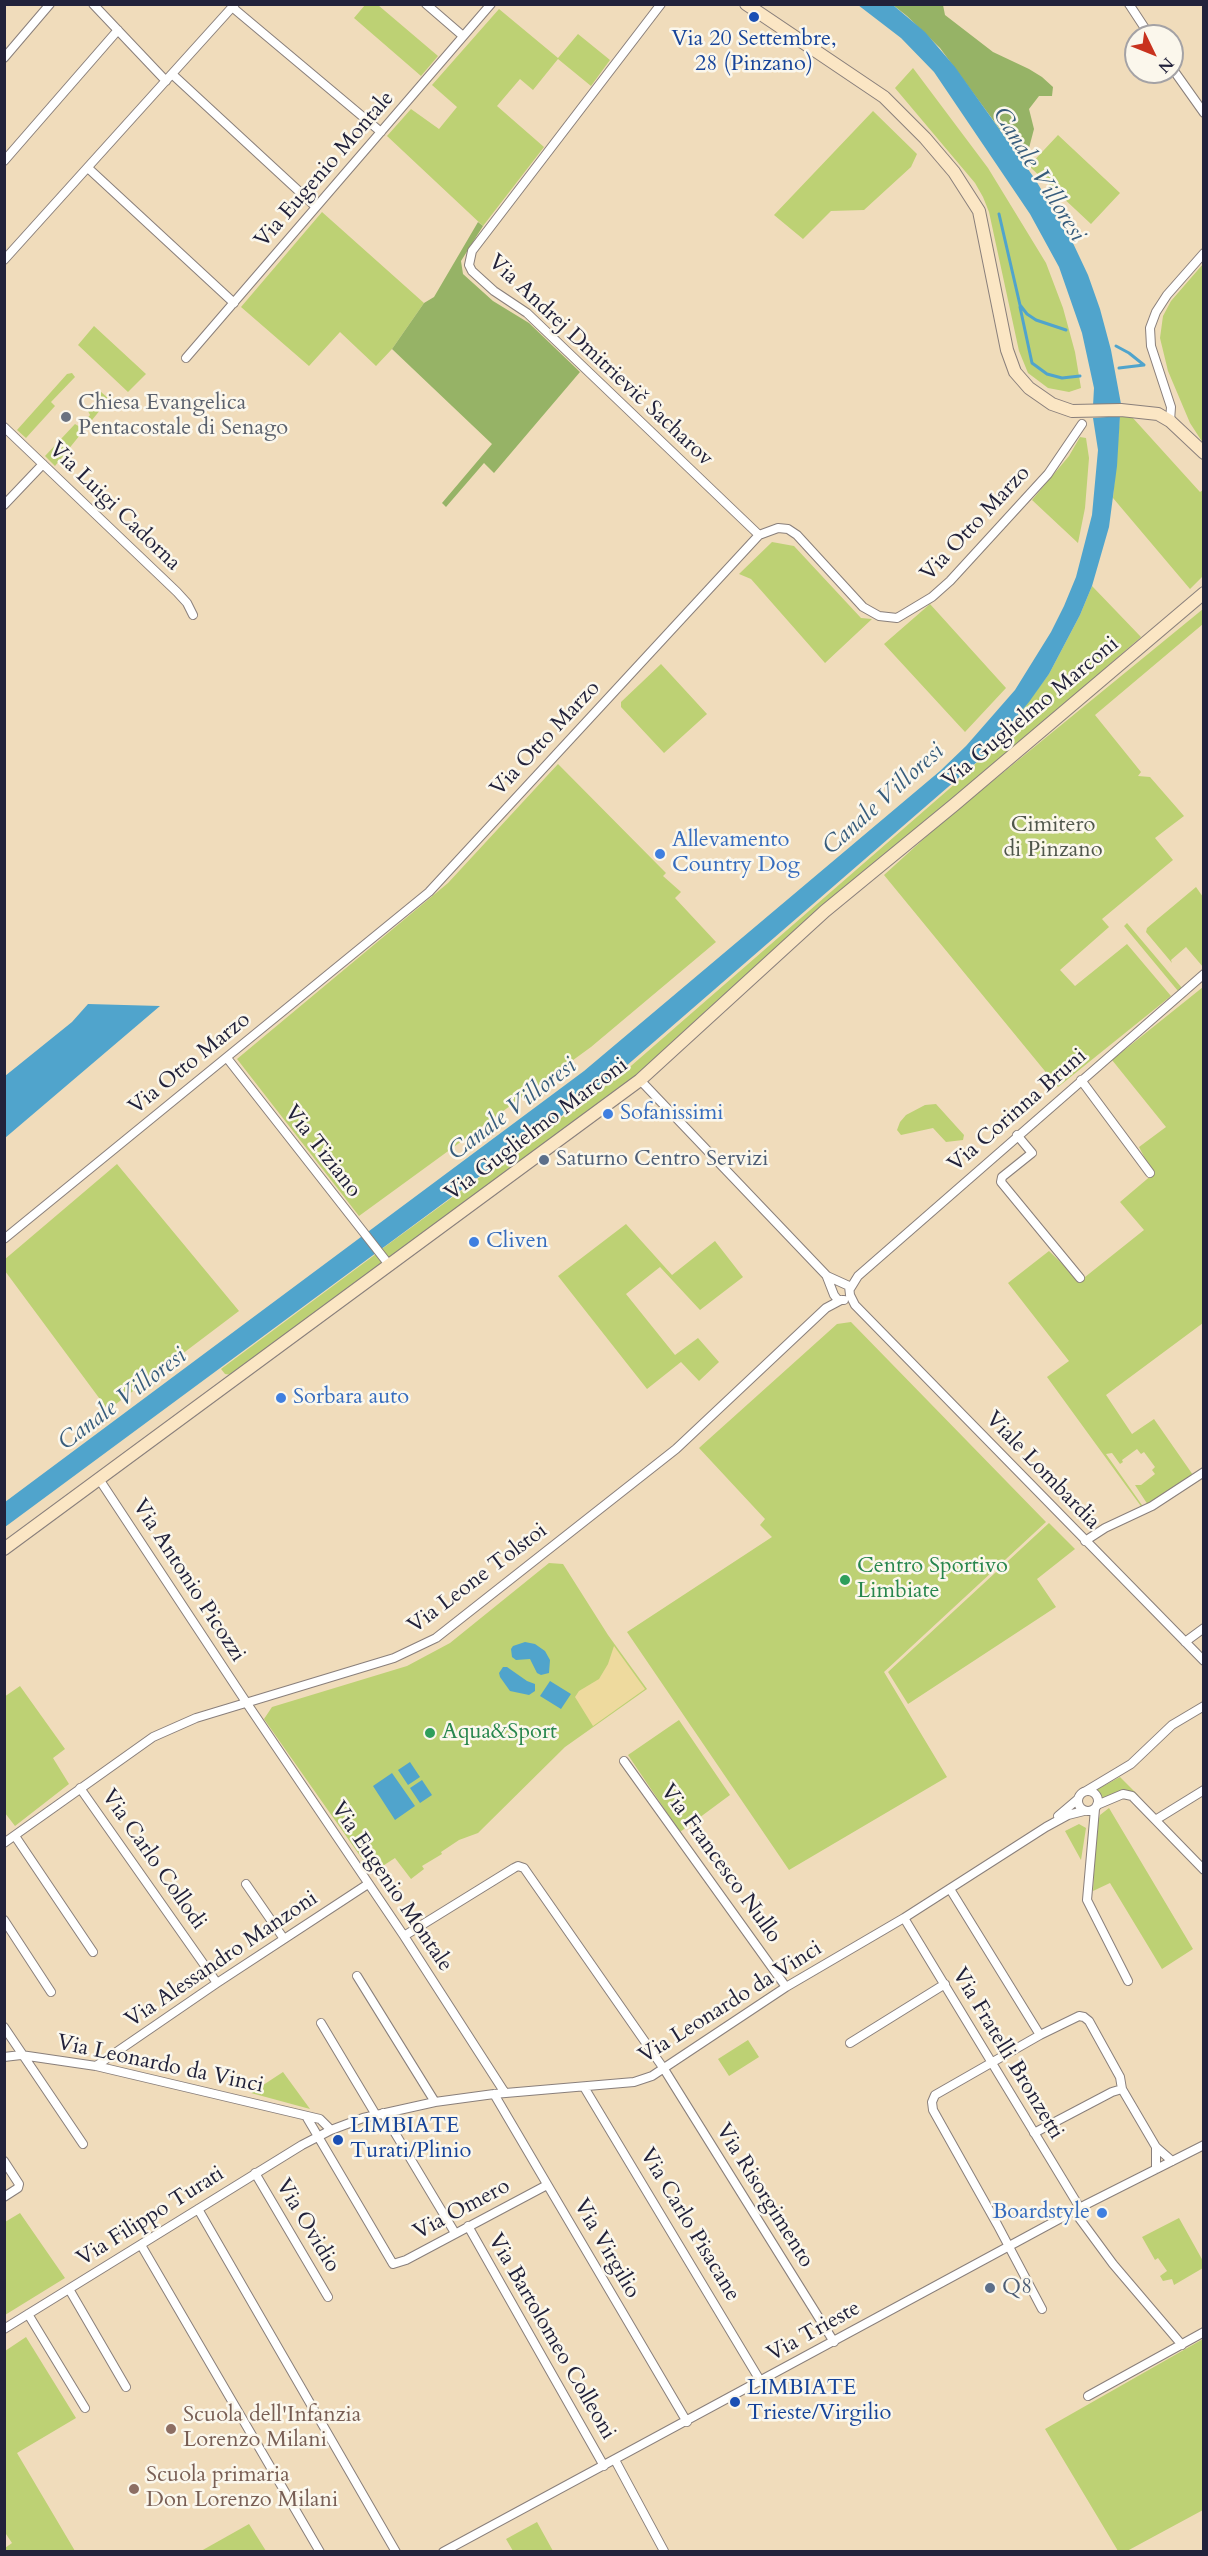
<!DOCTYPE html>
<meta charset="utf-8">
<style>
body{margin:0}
#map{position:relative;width:1208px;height:2556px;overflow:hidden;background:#f0dcbb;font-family:Cardo,serif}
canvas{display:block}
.frame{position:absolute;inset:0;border:6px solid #22223b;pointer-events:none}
.north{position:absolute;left:1124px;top:24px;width:60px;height:60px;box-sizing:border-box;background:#fbf7ec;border:2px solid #a4a2a5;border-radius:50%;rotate:133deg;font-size:16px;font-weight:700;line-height:24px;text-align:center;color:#22223b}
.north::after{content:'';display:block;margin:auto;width:21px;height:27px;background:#c8321e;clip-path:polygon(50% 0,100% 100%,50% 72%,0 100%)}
</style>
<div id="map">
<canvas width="1208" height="2556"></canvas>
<div class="frame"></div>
<div class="north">N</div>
</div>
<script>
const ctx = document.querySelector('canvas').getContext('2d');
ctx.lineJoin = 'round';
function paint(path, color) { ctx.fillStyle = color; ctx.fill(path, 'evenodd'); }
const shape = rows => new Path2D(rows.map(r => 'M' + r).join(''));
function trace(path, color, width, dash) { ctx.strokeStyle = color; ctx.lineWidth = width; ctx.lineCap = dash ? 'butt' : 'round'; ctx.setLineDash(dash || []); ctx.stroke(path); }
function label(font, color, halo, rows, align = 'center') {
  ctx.font = font + ' Cardo,serif'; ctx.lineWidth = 5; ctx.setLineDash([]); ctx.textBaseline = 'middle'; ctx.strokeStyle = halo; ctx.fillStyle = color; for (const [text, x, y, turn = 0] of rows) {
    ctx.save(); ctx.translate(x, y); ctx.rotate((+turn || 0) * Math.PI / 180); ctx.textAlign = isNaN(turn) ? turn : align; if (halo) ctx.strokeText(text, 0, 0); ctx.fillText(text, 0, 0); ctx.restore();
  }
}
const green = shape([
 [365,5,378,5,438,56,421,76,354,18],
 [499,9,558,58,578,34,610,60,591,86,558,59,533,90,520,79,497,106,544,147,483,226,387,136,411,109,439,129,457,107,432,85],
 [913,68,988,168,1046,263,1063,308,1075,352,1081,388,1069,392,1048,388,1028,373,1019,351,989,212,983,197,975,183,895,88],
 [873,111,917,154,911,167,864,210,831,211,803,239,774,215],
 [1058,135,1120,193,1091,224,1029,166],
 [322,212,424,303,392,349,376,366,340,332,309,366,241,307],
 [1203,264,1203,443,1190,423,1168,371,1160,338,1163,316,1171,301],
 [94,326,146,374,128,392,78,345],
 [72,373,75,377,51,402,55,406,26,438,17,430,67,374],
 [100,391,109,399,55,466,45,456,75,424,80,427,90,415,88,411,100,396],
 [1120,416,1132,417,1200,492,1203,490,1203,576,1190,589,1113,498],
 [1080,437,1086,438,1089,458,1085,508,1078,543,1032,500,1069,456],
 [772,542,794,546,861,618,872,619,825,663,751,579,739,574],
 [1092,586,1141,637,645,1069,390,1260,379,1251,624,1072,964,776,1004,734,1049,674,1080,615],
 [930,604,1006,688,965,732,884,644],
 [1203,609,1203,624,1095,715,1141,772,1138,776,1150,777,1184,816,1155,838,1173,860,1102,919,1109,927,1060,970,1075,986,1127,944,1171,996,1058,1087,884,875,939,825],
 [661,664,707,714,664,753,621,707,621,702],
 [558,764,666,873,663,876,681,892,675,898,716,942,591,1047,359,1216,237,1059,448,883],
 [1196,887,1203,897,1203,967,1186,947,1171,960,1172,963,1146,932,1147,928],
 [1127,923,1182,988,1178,991,1124,926],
 [1203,987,1203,1323,1106,1395,1132,1434,1154,1419,1193,1475,1148,1505,1135,1485,1141,1485,1155,1474,1152,1470,1155,1467,1144,1452,1141,1454,1137,1449,1122,1460,1123,1462,1120,1464,1112,1453,1106,1454,1144,1508,1143,1509,1047,1377,1069,1361,1008,1283,1049,1251,1080,1281,1144,1230,1120,1202,1153,1174,1139,1147,1166,1127,1112,1060],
 [936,1104,964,1135,963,1140,946,1142,933,1128,901,1135,897,1130,900,1122,906,1115,925,1105],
 [117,1164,239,1311,108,1410,5,1271,4,1260],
 [626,1224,672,1275,715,1241,743,1277,700,1310,660,1267,626,1294,675,1355,698,1338,719,1362,699,1381,681,1362,647,1389,558,1276],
 [376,1254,382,1263,232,1375,225,1374,221,1369],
 [851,1322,1046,1522,884,1672,947,1777,789,1870,627,1632,772,1537,760,1525,765,1519,699,1448,837,1324],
 [1049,1523,1075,1549,1037,1579,1056,1607,908,1704,888,1672],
 [549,1563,563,1564,608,1635,647,1689,565,1747,478,1833,459,1840,441,1852,442,1854,422,1866,424,1869,411,1879,395,1858,372,1873,264,1719,272,1707,407,1666,450,1643],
 [20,1686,65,1749,53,1758,69,1784,15,1826,5,1813,4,1697],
 [679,1720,730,1795,680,1832,628,1755],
 [1120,1777,1139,1796,1134,1793,1102,1800,1096,1790],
 [1109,1808,1193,1949,1162,1969,1110,1883,1093,1891,1097,1825,1100,1815],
 [1079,1824,1086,1828,1081,1860,1065,1831],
 [748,2040,759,2057,729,2076,718,2059],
 [283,2072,310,2109,251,2093],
 [20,2213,65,2278,5,2315,5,2222],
 [1179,2218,1203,2261,1203,2268,1174,2285,1172,2279,1163,2281,1160,2276,1167,2271,1158,2258,1155,2260,1142,2237],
 [26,2337,76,2418,17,2453,75,2551,5,2551,5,2548,12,2543,4,2531,5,2351],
 [1203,2339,1203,2510,1127,2551,1118,2551,1045,2429],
 [537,2522,553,2551,513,2551,506,2539],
 [249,2524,266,2551,201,2551]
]);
const forest = shape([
 [893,5,943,5,945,15,993,52,1029,69,1042,77,1053,87,1052,96,1039,96,1029,109,1034,129,1029,148,1016,151,940,48,907,16],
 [478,222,483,226,461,261,463,274,493,301,529,323,580,372,494,473,484,463,446,507,442,503,492,444,392,349,424,303,434,297]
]);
const sand = shape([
 [614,1646,645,1689,593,1726,575,1697,579,1691,599,1679,608,1664]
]);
const water = shape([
 [858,5,893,5,925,32,955,67,1035,179,1072,241,1088,275,1100,309,1111,350,1121,404,1093,406,1094,388,1082,333,1059,267,1030,214,934,72,901,38],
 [1120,416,1117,466,1109,527,1092,586,1080,615,1049,674,1029,702,985,755,610,1080,5,1527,5,1502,584,1071,940,771,966,746,1015,690,1051,632,1064,606,1076,577,1092,515,1098,450,1093,418],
 [88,1004,160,1006,5,1138,5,1076,72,1022],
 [525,1642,535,1644,545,1651,550,1660,549,1673,541,1675,537,1673,530,1659,516,1660,512,1657,511,1649,513,1646],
 [503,1667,507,1667,527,1681,535,1684,535,1691,529,1695,510,1691,500,1677,499,1673],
 [550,1681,571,1694,561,1709,540,1696],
 [410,1762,420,1777,408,1785,398,1770],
 [392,1773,415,1806,395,1820,373,1786],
 [422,1780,432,1795,420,1803,410,1788]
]);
const stream = shape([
 [999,214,1020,305,1027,314,1036,320,1066,330],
 [1020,307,1032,363,1047,374,1062,378,1080,376],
 [1116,346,1129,353,1144,365],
 [1119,368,1144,365]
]);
const street = shape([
 [93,4,166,81],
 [426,4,463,36],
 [661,4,472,251,469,265,472,271,494,291,527,313,759,535],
 [1129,4,1150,36],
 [232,7,381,132],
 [4,58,50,4],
 [1172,68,1204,113],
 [172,74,316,207],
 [4,161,118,30],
 [88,168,234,303],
 [4,260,235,4],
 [186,358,491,4],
 [1170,421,1171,407,1151,346,1150,328,1156,312,1167,295,1204,253],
 [4,427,177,592,187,603,193,615],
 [4,505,43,464],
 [227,1058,390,1266],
 [640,1080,827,1276,849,1286,850,1295,855,1305,1204,1661],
 [1081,1080,1150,1173],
 [1017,1135,1032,1153,1002,1177,1001,1182,1080,1278],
 [4,1239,429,892,759,535,778,528,788,529,797,535,863,607,879,616,897,618,932,597,950,581,1048,474,1082,424],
 [827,1277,834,1295,838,1300,844,1300],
 [850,1289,858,1276,1204,974],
 [99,1479,250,1708,404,1936,505,2093],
 [1085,1541,1105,1528,1152,1506,1204,1472],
 [1185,1642,1204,1628],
 [624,1761,786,1987],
 [80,1788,217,1983],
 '1078 1801a10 10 0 1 1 20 0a10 10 0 1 1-20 0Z',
 [1086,1791,1131,1764,1172,1725,1204,1706],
 [1097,1805,1123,1794,1132,1796,1204,1870],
 [1095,1809,1087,1900,1128,1981],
 [1058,1816,1078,1799],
 [1157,1819,1204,1790],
 [15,1836,93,1952],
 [4,1843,153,1737,196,1718,394,1658,436,1638,676,1449,826,1308,841,1300],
 [246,1884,284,1939],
 [950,1889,1040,2035],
 [904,1918,1080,2208],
 [4,1920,51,1992],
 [404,1936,514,1868,518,1866,524,1868,664,2069,834,2342],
 [357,1976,435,2102],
 [321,2023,376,2115],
 [4,2027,83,2144],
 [850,2043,945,1984],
 [4,2057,21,2055,96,2066,320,2119,331,2130],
 [96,2066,217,1983,368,1884],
 [584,2087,761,2382],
 [494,2094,687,2422],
 [383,2113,455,2233],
 [306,2116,393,2264,406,2260,547,2185],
 [1034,2133,1112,2092,1122,2089],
 [1156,2147,1156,2169],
 [4,2161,19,2184,18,2188,4,2197],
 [255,2173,328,2297],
 [198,2209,396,2552],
 [1074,2211,1113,2264,1182,2345],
 [468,2226,604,2466],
 [141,2245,320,2552],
 [69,2289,126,2387],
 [1042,2309,997,2224,933,2110,932,2102,935,2095,1040,2035,1079,2016,1084,2017,1089,2021,1120,2077,1122,2089,1156,2147,1172,2161],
 [28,2314,85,2408],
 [4,2329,302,2145,331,2130,363,2118,435,2102,494,2094,634,2082,652,2076,786,1987,904,1918,1046,1827,1068,1815,1084,1811],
 [1088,2396,1204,2332],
 [615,2460,664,2551],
 [443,2552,1087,2204,1204,2145]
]);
const secondary = shape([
 [746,4,884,97,925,138,954,172,979,211,1007,350,1015,372,1029,388,1052,404,1072,411,1121,410,1158,414,1170,421,1204,453],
 [4,1549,640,1080,825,911,954,805,1204,593]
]);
const markers = [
 [754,17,6,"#1a4fb4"],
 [66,417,6,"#6b7280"],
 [660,854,6,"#3f7fe0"],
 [608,1114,6,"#3f7fe0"],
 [544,1160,6,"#5c6f8a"],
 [474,1242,6,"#3f7fe0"],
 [281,1398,6,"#3f7fe0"],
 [845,1580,6,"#2e9e5b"],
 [430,1733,6,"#2e9e5b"],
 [338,2140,6,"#1a4fb4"],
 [1102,2213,6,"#3f7fe0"],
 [990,2288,6,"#5c6f8a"],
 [735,2402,6,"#1a4fb4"],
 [171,2429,6,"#8d6e63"],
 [134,2489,6,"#8d6e63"]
];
const transitNames = [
 ["Via 20 Settembre,",754,40,"center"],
 ["28 (Pinzano)",754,65,"center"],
 ["LIMBIATE",350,2127],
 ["Turati/Plinio",350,2152],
 ["LIMBIATE",747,2389],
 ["Trieste/Virgilio",747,2414]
];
const streetNames = [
 ["Via Eugenio Montale",325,170,-49],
 ["Via Andrej Dmitrievič Sacharov",600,361,43],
 ["Via Luigi Cadorna",114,507,44],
 ["Via Otto Marzo",976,524,-47],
 ["Via Guglielmo Marconi",1031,713,-40],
 ["Via Otto Marzo",546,739,-47],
 ["Via Otto Marzo",190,1064,-39],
 ["Via Corinna Bruni",1018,1111,-41],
 ["Via Guglielmo Marconi",537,1130,-37],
 ["Via Tiziano",322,1152,52],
 ["Viale Lombardia",1042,1471,46],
 ["Via Leone Tolstoi",478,1579,-37],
 ["Via Antonio Picozzi",188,1581,57],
 ["Via Carlo Collodi",153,1860,55],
 ["Via Francesco Nullo",720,1864,54],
 ["Via Eugenio Montale",391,1887,56],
 ["Via Alessandro Manzoni",222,1960,-34],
 ["Via Leonardo da Vinci",731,2003,-32],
 ["Via Fratelli Bronzetti",1007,2054,59],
 ["Via Leonardo da Vinci",160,2065,12],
 ["Via Risorgimento",764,2196,58],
 ["Via Omero",462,2210,-28],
 ["Via Filippo Turati",151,2217,-32],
 ["Via Carlo Pisacane",689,2225,59],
 ["Via Ovidio",307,2226,59],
 ["Via Virgilio",606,2249,60],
 ["Via Trieste",814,2332,-29],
 ["Via Bartolomeo Colleoni",551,2337,60]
];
const worshipNames = [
 ["Chiesa Evangelica",78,404],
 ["Pentacostale di Senago",78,429]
];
const parkNames = [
 ["Cimitero",1053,826],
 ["di Pinzano",1053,851]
];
const shopNames = [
 ["Allevamento",672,841],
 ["Country Dog",672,866],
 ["Sofanissimi",620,1114],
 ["Cliven",486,1242],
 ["Sorbara auto",293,1398],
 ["Boardstyle",1090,2213,"right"]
];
const serviceNames = [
 ["Saturno Centro Servizi",556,1160],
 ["Q8",1002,2288]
];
const leisureNames = [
 ["Centro Sportivo",857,1567],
 ["Limbiate",857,1592],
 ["Aqua&Sport",442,1733]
];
const educationNames = [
 ["Scuola dell'Infanzia",183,2416],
 ["Lorenzo Milani",183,2441],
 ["Scuola primaria",146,2476],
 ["Don Lorenzo Milani",146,2501]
];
const waterNames = [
 ["Canale Villoresi",1038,175,58],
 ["Canale Villoresi",884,800,-42],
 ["Canale Villoresi",513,1110,-37],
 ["Canale Villoresi",123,1400,-37]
];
paint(green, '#bdd174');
paint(forest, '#96b366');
paint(sand, '#eeda9e');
paint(water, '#50a4cc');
trace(stream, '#50a4cc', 3);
trace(street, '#897f7b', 10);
trace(secondary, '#897f7b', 14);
trace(street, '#fff', 8);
trace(secondary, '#fbe6c4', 12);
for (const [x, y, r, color] of markers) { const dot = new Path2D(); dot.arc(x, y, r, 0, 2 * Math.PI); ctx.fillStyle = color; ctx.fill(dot); trace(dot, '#fbf7ec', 2); }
label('22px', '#164399', '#fbf7ec', transitNames, 'left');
label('22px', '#22223b', '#fbf7ec', streetNames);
label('22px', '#5b616d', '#fbf7ec', worshipNames, 'left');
label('22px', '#50574c', '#fbf7ec', parkNames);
label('22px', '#366cbe', '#fbf7ec', shopNames, 'left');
label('22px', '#4e5e75', '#fbf7ec', serviceNames, 'left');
label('22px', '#27864d', '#fbf7ec', leisureNames, 'left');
label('22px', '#785e54', '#fbf7ec', educationNames, 'left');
label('italic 24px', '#375c7c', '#fbf7ec', waterNames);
</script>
